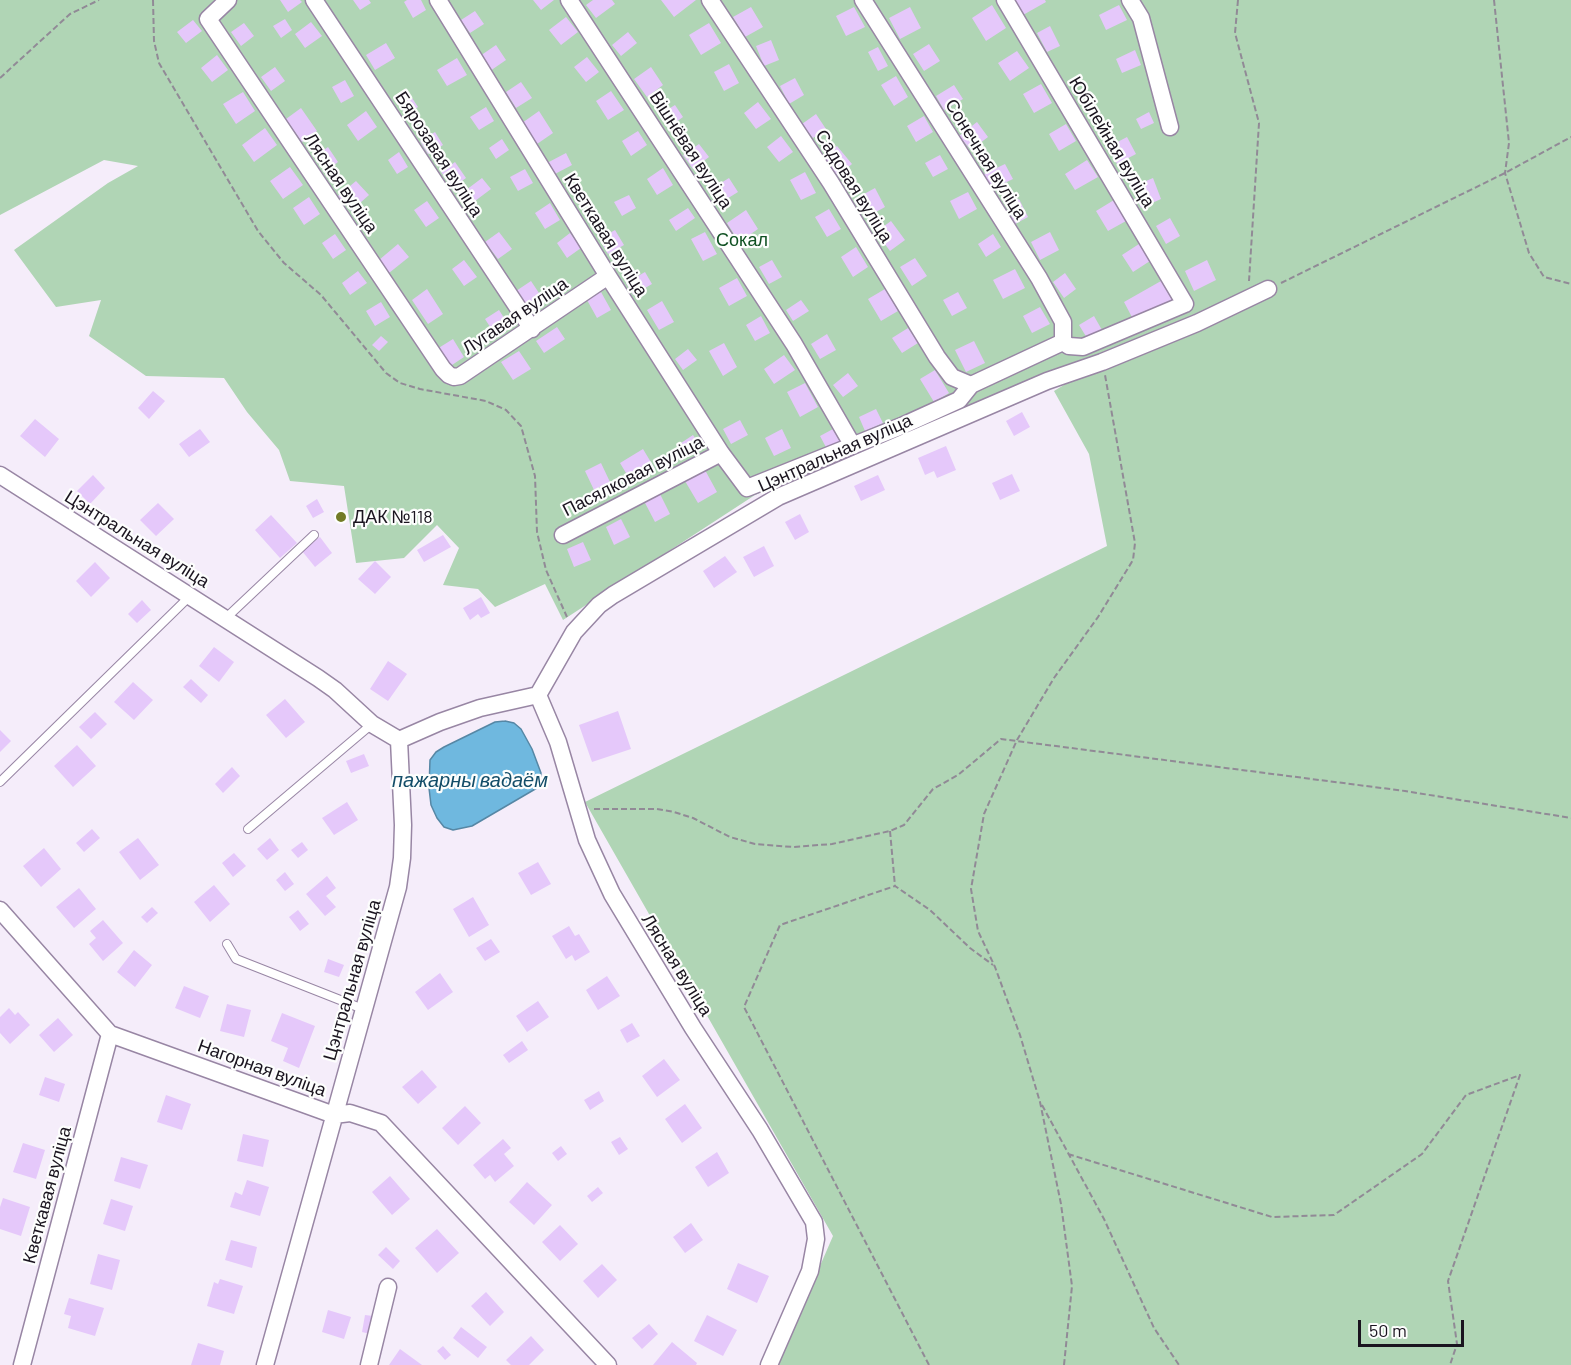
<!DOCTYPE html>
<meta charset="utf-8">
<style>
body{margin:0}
#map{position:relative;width:1571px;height:1365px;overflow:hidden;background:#f5edfa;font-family:Barlow,sans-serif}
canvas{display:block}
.scale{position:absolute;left:1358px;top:1320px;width:106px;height:27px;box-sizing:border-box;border:3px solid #1a141f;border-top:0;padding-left:8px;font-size:18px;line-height:21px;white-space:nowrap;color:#1a141f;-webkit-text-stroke:4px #fdfefd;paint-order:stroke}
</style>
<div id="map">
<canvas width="1571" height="1365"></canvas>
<div class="scale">50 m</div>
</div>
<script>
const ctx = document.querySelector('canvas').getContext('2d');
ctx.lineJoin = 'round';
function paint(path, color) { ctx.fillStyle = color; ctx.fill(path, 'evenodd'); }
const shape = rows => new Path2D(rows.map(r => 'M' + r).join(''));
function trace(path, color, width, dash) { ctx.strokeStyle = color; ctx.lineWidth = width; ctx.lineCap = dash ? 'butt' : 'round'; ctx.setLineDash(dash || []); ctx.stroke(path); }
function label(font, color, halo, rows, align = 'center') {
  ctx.font = font + ' Barlow,sans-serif'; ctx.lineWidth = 4.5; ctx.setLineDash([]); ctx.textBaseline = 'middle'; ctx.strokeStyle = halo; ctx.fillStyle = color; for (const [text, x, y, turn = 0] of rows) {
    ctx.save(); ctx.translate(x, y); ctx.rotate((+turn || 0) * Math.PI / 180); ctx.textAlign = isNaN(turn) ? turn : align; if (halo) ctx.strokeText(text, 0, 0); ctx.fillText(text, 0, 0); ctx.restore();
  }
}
const green = shape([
 [0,0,1571,0,1571,1365,777,1365,833,1236,585,802,1107,546,1089,454,1054,391,1128,346,1115,347,755,495,563,620,545,584,495,607,478,589,443,585,459,548,437,525,404,558,356,563,344,486,290,481,279,450,247,412,224,378,146,376,89,336,101,300,56,307,14,250,108,183,138,166,104,160,0,215]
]);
const water = shape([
 [505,721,514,723,521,729,532,749,541,773,540,782,537,788,472,826,453,830,444,827,437,818,431,805,429,788,430,760,436,752,444,747,495,722,505,721]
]);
const building = shape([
 [280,0,300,0,302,2,288,12],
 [353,0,369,0,371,3,360,10],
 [407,0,421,0,426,10,413,18,404,2],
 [533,0,554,0,541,10],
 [593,0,612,0,615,4,596,18,586,5],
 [661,0,696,0,674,17],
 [1015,0,1045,0,1046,2,1023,15],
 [992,5,1006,28,986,41,972,18],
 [1119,5,1127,20,1106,30,1099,15],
 [751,7,763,27,745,37,733,17],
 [854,7,865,27,846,36,836,16],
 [910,7,921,28,900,39,889,18],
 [475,11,484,24,470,33,461,20],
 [566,17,578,32,561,45,549,30],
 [285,19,292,30,281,38,273,26],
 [193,20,202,31,186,43,177,32],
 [311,22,322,36,305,48,295,34],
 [244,23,254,36,241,46,231,32],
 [709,23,721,43,701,55,689,35],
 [1050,26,1060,46,1047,52,1037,33],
 [628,32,637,43,621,56,612,45],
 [771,40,779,60,764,66,756,46],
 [386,43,395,58,375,70,366,55],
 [929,44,940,61,924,71,913,54],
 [496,45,506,60,490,71,480,56],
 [878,47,888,66,878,71,868,52],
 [1135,50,1141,65,1122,73,1116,59],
 [1017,51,1029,68,1010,81,998,63],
 [217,55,228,70,212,82,201,68],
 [587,57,599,72,586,82,574,67],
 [457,58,467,75,447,86,437,70],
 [729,64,739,83,724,91,714,72],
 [275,67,285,81,271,91,261,77],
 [651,67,663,85,647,97,634,79],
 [896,76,908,97,894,106,881,85],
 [795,78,804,95,789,104,780,86],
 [345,80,354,96,341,103,332,87],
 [521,82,532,98,516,108,506,92],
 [1041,84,1052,103,1034,113,1023,94],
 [954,85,963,99,944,110,936,96],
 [406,89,418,107,406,115,394,98],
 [611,91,624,110,608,120,596,101],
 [243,92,255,111,236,124,223,104],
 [758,102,771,119,756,129,744,113],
 [675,105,683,117,668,128,659,115],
 [486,107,494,121,479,130,470,117],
 [301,108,317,131,302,142,286,119],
 [366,111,377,127,358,141,347,125],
 [539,111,553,133,537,144,522,123],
 [1149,112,1154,123,1141,129,1136,119],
 [816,114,826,129,813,138,802,124],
 [924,116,933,132,916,142,907,126],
 [977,122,988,137,971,150,959,136],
 [1066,124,1076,141,1059,151,1049,134],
 [265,128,277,145,254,162,242,145],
 [638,131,647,145,631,156,622,141],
 [435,132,443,145,428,154,420,141],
 [781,136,793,152,779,162,767,147],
 [1127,137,1136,154,1117,164,1108,147],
 [502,139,509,150,496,159,489,148],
 [699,144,709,157,693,169,683,155],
 [837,146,852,164,838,176,823,157],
 [328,147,338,162,325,172,314,157],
 [399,152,408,167,397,174,388,160],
 [566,153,572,165,553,175,547,163],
 [940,155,948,169,933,177,925,163],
 [1087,160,1098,177,1075,190,1065,174],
 [455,162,466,178,452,188,441,172],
 [1005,164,1013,179,992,189,984,174],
 [290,167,303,185,283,199,270,181],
 [663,168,673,185,657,195,647,179],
 [525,169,533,183,518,191,510,177],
 [805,172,816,193,801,200,790,180],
 [482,178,491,189,475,201,466,190],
 [729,178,738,192,717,205,708,191],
 [1153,178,1161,199,1141,208,1132,187],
 [356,181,369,195,351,211,338,196],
 [875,188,885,207,865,218,855,199],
 [968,192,977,209,959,219,950,201],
 [629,195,636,208,622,216,614,202],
 [309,197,320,214,304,225,293,208],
 [1019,199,1028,217,1015,224,1006,205],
 [1114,200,1126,221,1108,231,1096,211],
 [427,201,439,218,426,227,414,210],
 [550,203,560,220,545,229,535,213],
 [688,208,695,218,676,231,669,220],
 [829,209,841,229,827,237,815,217],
 [746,210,758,229,739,242,727,223],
 [1170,218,1180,236,1166,244,1156,226],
 [891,221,905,240,890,251,876,232],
 [615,230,624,245,608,254,599,239],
 [499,232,512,249,498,259,485,242],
 [705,232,717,254,703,261,691,239],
 [1050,232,1059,250,1040,260,1031,242],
 [570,233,581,248,567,258,557,243],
 [335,234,346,250,333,259,322,243],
 [993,234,1001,247,986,257,978,244],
 [398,244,409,257,389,273,379,260],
 [1139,244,1150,261,1133,272,1122,255],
 [856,247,868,267,853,277,841,257],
 [915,258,927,276,912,286,900,267],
 [464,260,477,277,464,286,452,269],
 [772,260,782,277,769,284,759,267],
 [1207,260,1216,280,1194,291,1185,271],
 [1015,269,1025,288,1003,299,993,280],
 [358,271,367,283,350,295,342,283],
 [645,272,652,284,633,295,626,283],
 [1065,273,1076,289,1064,298,1053,282],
 [737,278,747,296,729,306,719,288],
 [531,281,543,299,528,309,516,291],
 [1161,281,1172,300,1134,321,1124,302],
 [427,289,443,314,428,324,412,300],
 [885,289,898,311,881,321,868,299],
 [601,292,611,310,597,318,587,300],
 [958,292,967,308,952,316,943,300],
 [801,300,809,311,793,321,786,310],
 [662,301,674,322,659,330,647,310],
 [381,302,390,317,375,326,366,311],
 [1040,307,1050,324,1032,333,1023,316],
 [499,310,510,327,496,336,485,319],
 [761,316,770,333,755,341,746,325],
 [1094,316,1102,330,1087,338,1079,325],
 [557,327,565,339,544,353,536,341],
 [908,328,918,343,902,353,892,338],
 [827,334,836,350,820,359,811,344],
 [381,336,388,342,379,351,372,345],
 [453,339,464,357,449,367,437,349],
 [974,341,985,363,966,372,955,350],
 [724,343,737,367,723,376,709,351],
 [688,349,697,360,683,370,675,359],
 [519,351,531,369,513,380,501,362],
 [784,355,795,370,774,384,764,369],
 [935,370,949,393,934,402,920,379],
 [848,373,858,386,843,397,833,385],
 [805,383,818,407,800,417,787,392],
 [153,391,165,401,149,419,138,408],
 [876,409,883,423,865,431,859,417],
 [1022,412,1030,427,1014,436,1006,421],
 [35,419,59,439,45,457,20,436],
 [740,420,748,435,731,444,723,429],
 [200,429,210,442,189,457,179,444],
 [782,429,791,448,774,456,765,438],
 [833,429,841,444,828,451,820,436],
 [693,435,701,447,686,457,678,445],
 [946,446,956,470,937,478,934,471,925,475,918,458],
 [643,449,655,469,632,483,620,463],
 [601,463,610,482,594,490,585,471],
 [705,470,717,492,698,503,685,481],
 [1012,474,1020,491,1000,500,992,483],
 [93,475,105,488,90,504,77,491],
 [878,475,885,490,861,501,854,486],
 [660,494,670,514,655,522,644,501],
 [317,499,324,512,313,518,306,506],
 [158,503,174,519,156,536,140,520],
 [800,514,809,532,795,540,785,522],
 [271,515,297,543,280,558,255,530],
 [621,519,630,537,614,545,606,527],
 [443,535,451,547,424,562,417,550],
 [320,537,332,553,315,567,302,551],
 [583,542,591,560,574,567,567,549],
 [764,546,774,566,754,577,743,557],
 [725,556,737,572,714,588,703,571],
 [375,561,391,577,375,594,358,579],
 [95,562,110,578,91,597,76,581],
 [481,597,490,613,481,618,478,614,470,620,463,608],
 [142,600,151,610,137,623,128,614],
 [214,647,234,662,219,682,199,666],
 [388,661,407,674,388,701,370,689],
 [191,679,208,695,201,703,183,687],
 [133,682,153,700,134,720,114,702],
 [285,699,305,722,286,738,266,715],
 [618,711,631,749,592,762,579,725],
 [95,712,107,724,91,739,79,727],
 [0,730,11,741,0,752],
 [77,745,96,766,73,787,54,766],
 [364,754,369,766,351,773,346,761],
 [232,767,240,776,223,793,215,784],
 [347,802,358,820,334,835,322,818],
 [92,829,100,838,84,852,76,843],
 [138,838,159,865,140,880,119,852],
 [270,838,279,850,267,860,257,849],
 [302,842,308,850,298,858,291,850],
 [44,848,61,869,41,887,23,866],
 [234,853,246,866,233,877,222,863],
 [538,862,551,884,531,895,518,873],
 [285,872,294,884,285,891,276,880],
 [327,876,336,888,326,896,336,907,325,916,306,894],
 [214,885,230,904,210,922,194,902],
 [79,888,96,909,74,928,56,907],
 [473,897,489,925,469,937,453,909],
 [152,907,158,913,147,923,141,917],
 [298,910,309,924,300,931,289,917],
 [103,920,123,943,103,961,89,944,96,938,90,931],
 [569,926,575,936,579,934,590,952,575,961,572,955,566,959,552,936],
 [491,939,500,952,485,961,476,948],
 [134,950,152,965,135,987,117,972],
 [328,959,344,965,339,977,324,972],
 [440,973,453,992,428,1010,415,992],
 [607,976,620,996,598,1010,586,990],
 [184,986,209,996,200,1018,175,1008],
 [538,1001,549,1017,527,1032,516,1016],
 [227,1004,251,1010,244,1037,220,1031],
 [9,1008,15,1015,18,1012,30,1025,10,1044,0,1033,0,1017],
 [282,1013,315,1026,299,1068,283,1061,288,1048,271,1041],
 [58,1018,73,1035,54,1052,39,1035],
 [632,1023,640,1036,627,1043,620,1030],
 [522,1041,528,1050,509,1063,503,1055],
 [664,1059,680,1080,657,1097,642,1076],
 [422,1070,437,1087,418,1104,402,1087],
 [45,1077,65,1084,59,1102,39,1095],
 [599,1091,604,1101,590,1110,584,1100],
 [166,1095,191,1104,182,1130,157,1122],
 [685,1104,702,1128,682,1143,665,1119],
 [465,1106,481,1123,458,1145,442,1128],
 [243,1134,269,1140,263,1167,237,1161],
 [620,1137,628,1149,619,1155,611,1142],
 [503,1139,511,1148,504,1154,514,1166,495,1182,490,1175,485,1179,473,1165],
 [23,1143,45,1150,36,1179,13,1172],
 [561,1146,567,1154,558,1161,552,1153],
 [717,1152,729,1173,708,1187,695,1167],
 [121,1157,148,1165,140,1189,114,1181],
 [390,1176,410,1199,392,1215,372,1192],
 [247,1180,269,1187,260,1216,230,1207,235,1192,242,1195],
 [527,1182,552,1205,534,1225,509,1202],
 [598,1187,603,1193,592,1202,587,1196],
 [3,1198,30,1207,21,1236,0,1229,0,1207],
 [111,1199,133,1206,125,1231,103,1224],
 [691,1223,703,1240,685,1253,673,1237],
 [560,1225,578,1244,560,1261,542,1242],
 [437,1229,459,1253,437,1273,415,1248],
 [231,1240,257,1247,252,1268,225,1260],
 [386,1247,400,1261,393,1269,378,1255],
 [98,1254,120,1260,112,1290,90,1284],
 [738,1263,769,1276,757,1303,727,1289],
 [602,1264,617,1280,598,1298,583,1281],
 [220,1279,243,1286,234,1314,207,1306,214,1282,218,1284],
 [486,1292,504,1312,490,1326,471,1306],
 [69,1298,104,1308,95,1336,68,1328,71,1316,64,1314],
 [328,1310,351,1317,344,1339,322,1332],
 [365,1315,373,1316,370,1334,362,1332],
 [707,1315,737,1330,723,1356,694,1341],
 [649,1324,658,1334,642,1349,632,1338],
 [461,1327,487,1347,478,1358,453,1338],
 [531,1336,544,1350,529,1365,511,1365,506,1360],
 [672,1342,697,1363,696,1365,653,1365],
 [198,1343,224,1351,220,1365,191,1365],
 [443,1346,451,1355,445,1360,437,1351],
 [400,1349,422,1365,389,1365]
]);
const path = shape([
 [153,0,154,41,159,63,258,231,284,263,321,295,386,373,400,383,420,389,486,401,506,410,521,426,535,476,537,532,546,570,567,617],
 [1238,0,1235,33,1259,123,1249,281],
 [1494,0,1509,143,1505,173,1529,253,1544,277,1571,284],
 [0,78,70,14,99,0],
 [1281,283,1505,173,1571,137],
 [594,809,657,809,674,812,693,818,730,837,755,844,793,847,832,844,890,831,904,825,933,789,958,775,1001,739,1405,791,1571,818],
 [890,831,895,886],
 [1042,1105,1104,1219,1154,1328,1179,1365],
 [1068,1154,1272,1217,1334,1215,1422,1154,1466,1095,1520,1075,1448,1281,1457,1344,1450,1365],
 [929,1365,744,1007,780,925,895,886,930,910,970,948,993,965],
 [1064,1365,1072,1286,1061,1204,1040,1102,1020,1035,995,967,978,931,971,889,984,814,1017,740,1054,678,1098,617,1133,560,1135,543,1105,375]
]);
const service = shape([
 [226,618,314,535],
 [0,782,190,596],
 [248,829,372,724],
 [227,944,236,959,363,1009]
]);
const minor = shape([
 [228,0,208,19,443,369,449,375,454,377,460,376,608,276],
 [314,0,532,329],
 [438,0,608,276,721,453,747,488,904,425,959,400,971,385,1063,342],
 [569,0,794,344,853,446],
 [710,0,831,183,937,357,952,377,971,385],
 [863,0,1039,278,1063,322,1063,342],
 [1005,0,1185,304,1083,347,1069,346,1063,342],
 [1130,0,1141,18,1170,127],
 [0,475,318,678,335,690,372,724,399,740],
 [563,535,721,453],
 [538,695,558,742,587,840,612,894,693,1028,760,1130,814,1222,816,1239,810,1271,769,1365],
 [0,910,110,1034,334,1115,350,1113,381,1123,608,1365],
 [22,1365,110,1034],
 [265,1365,398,887,402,858,403,825,399,740,440,722,480,708,538,695,574,632,599,605,613,595,778,497,1047,381,1102,362,1197,323,1268,289],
 [369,1365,388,1287]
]);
const markers = [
 [341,517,6,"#727b26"]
];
const streetNames = [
 ["Юбілейная вуліца",1112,142,59],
 ["Вішнёвая вуліца",691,150,57],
 ["Бярозавая вуліца",439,154,57],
 ["Сонечная вуліца",986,159,58],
 ["Лясная вуліца",341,183,56],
 ["Садовая вуліца",854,186,58],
 ["Кветкавая вуліца",606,235,58],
 ["Лугавая вуліца",515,316,-34],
 ["Цэнтральная вуліца",835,453,-24],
 ["Пасялковая вуліца",633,476,-27],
 ["Цэнтральная вуліца",137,539,32],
 ["Лясная вуліца",677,965,58],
 ["Цэнтральная вуліца",352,980,-74],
 ["Нагорная вуліца",262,1068,20],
 ["Кветкавая вуліца",47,1195,-75]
];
const parkNames = [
 ["Сокал",742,240]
];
const poiNames = [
 ["ДАК №118",353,517]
];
const waterNames = [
 ["пажарны вадаём",470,780]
];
paint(green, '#b0d5b5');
paint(water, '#6fb8df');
trace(water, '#5687a5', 1.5);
paint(building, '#e5c8fa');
trace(service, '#9886a4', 10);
trace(minor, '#9886a4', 19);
trace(path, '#918a96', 2, [6, 3]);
trace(service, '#fff', 8);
trace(minor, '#fff', 16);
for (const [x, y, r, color] of markers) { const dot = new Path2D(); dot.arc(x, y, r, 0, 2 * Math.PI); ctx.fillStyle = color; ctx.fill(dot); trace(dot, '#fdfefd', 2); }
label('18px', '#1a141f', '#fdfefd', streetNames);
label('18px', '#0f5022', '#fdfefd', parkNames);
label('18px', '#1a141f', '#fdfefd', poiNames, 'left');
label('italic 20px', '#134d68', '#fdfefd', waterNames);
</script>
